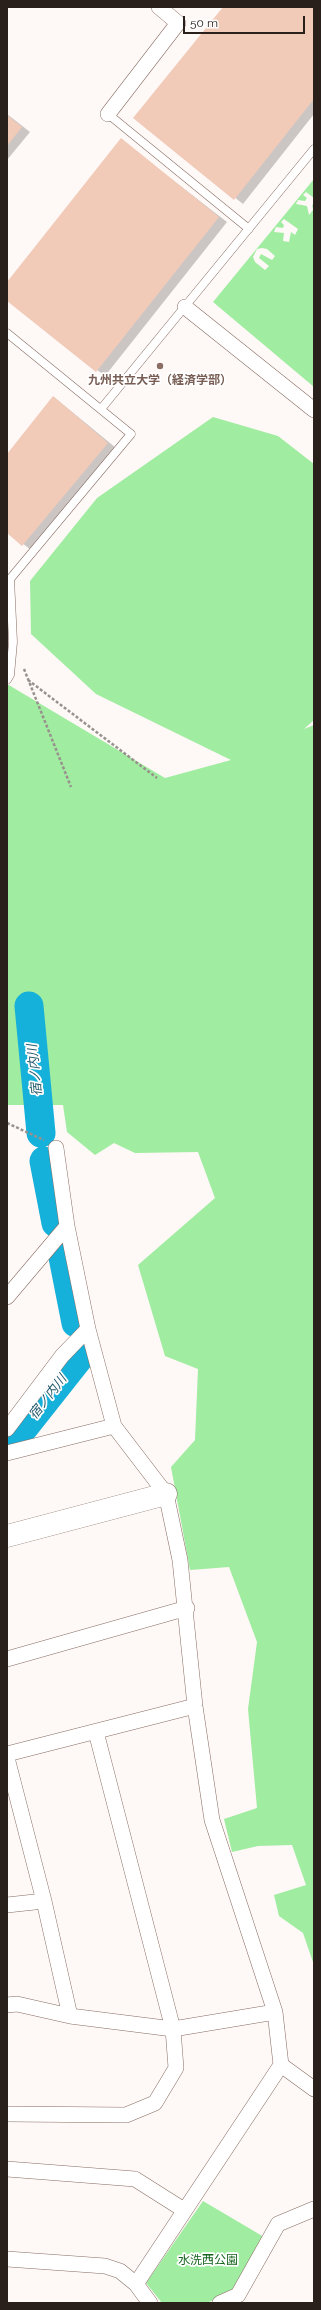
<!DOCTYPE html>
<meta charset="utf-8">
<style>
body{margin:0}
#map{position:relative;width:321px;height:2310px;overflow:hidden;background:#fef8f6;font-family:Raleway,sans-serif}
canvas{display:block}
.frame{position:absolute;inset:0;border:8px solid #2a201b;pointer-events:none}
.scale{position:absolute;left:183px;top:16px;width:122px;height:18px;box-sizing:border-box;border:2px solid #2a201b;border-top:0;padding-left:5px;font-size:12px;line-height:14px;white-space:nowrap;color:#2a201b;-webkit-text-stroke:3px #fff;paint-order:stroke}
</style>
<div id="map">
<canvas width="321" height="2310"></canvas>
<div class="frame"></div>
<div class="scale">50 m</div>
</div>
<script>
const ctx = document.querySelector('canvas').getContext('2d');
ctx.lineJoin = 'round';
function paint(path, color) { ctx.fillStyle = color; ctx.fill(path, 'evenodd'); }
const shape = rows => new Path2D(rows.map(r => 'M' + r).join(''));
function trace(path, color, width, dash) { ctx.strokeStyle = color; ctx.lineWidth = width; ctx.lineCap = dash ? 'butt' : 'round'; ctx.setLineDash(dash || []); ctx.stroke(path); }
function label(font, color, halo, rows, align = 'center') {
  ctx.font = font + ' Raleway,"Noto Sans JP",sans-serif'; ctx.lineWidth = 3.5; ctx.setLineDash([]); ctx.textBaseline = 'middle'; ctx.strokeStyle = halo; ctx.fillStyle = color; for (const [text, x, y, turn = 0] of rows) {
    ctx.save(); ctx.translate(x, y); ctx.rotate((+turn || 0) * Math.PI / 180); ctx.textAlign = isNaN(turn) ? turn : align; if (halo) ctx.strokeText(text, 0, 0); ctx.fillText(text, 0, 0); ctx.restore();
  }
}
const green = shape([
 [314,179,314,198,306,192,303,195,307,198,305,201,298,200,296,204,307,206,309,215,313,210,312,204,314,206,314,387,213,302],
 [284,219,298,229,295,235,291,232,289,242,283,241,284,233,274,232,276,227,283,228,284,225,281,222],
 [262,248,267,249,275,256,272,260,261,254,259,258,269,266,265,270,255,262,253,257,257,249],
 [213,417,278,436,314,464,314,720,304,729,314,725,314,1965,303,1933,279,1916,274,1895,306,1885,292,1845,258,1846,232,1852,224,1819,257,1808,248,1709,257,1642,229,1567,190,1570,171,1467,195,1440,198,1369,165,1356,138,1265,215,1198,198,1152,135,1153,114,1143,95,1155,67,1132,63,1105,7,1105,7,684,165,778,231,760,96,694,31,634,30,581,97,498],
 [203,2201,264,2237,233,2293,206,2303,162,2303,146,2283]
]);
const shadow = shape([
 [224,7,314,7,314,114,243,204,135,118],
 [7,114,30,132,7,160],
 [121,140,227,222,105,376,7,300,7,284],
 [54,397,116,448,31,550,7,531,7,456]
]);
const river = shape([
 [29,1006,41,1133],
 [44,1161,56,1223],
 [62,1252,76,1323],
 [14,1440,82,1354]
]);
const building = shape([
 [223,7,314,7,314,99,234,200,133,118],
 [7,115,22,127,7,146],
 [121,138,219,217,96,372,7,301,7,282],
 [53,396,108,443,22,546,7,533,7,454]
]);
const path = shape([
 [24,669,71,787],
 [28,680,157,778],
 [7,1123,44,1140]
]);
const lane = shape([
 [108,114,249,229],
 [7,333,131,434,10,579,13,642,10,675,7,680],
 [101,409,314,149]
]);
const street = shape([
 [108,114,178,23,159,7],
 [185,307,314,410],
 [56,1148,67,1226,88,1329,114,1426,166,1494,180,1560,195,1706,212,1820,275,2012,281,2065,136,2284],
 [7,1297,67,1226],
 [7,1429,62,1356,88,1329],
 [7,1453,114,1426],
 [7,1659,187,1608],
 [7,1754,195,1706],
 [7,1758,44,1901,70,2016],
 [7,1905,44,1901],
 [7,2005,17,2004,70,2016,173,2029,275,2012],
 [281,2065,314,2089],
 [7,2114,126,2115,155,2103,176,2068,173,2029,96,1732],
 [7,2169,135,2179,184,2210],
 [7,2259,105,2266,120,2271,136,2284,150,2303],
 [220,2303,238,2295,278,2224,314,2209]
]);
const secondary = shape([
 [7,1536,166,1494]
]);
const markers = [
 [160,366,4,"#8d6e63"]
];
const educationNames = [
 ["九州共立大学（経済学部）",160,380]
];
const parkNames = [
 ["水洗西公園",208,2260]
];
const waterNames = [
 ["宿ノ内川",35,1070,-96],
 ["宿ノ内川",48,1397,-52]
];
paint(green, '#a0eca0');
paint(shadow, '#0003');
trace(river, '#16b1da', 29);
paint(building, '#f1cab8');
trace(lane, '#876d62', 9);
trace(street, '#876d62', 16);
trace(secondary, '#876d62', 23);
trace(path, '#99918d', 2.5, [3, 2]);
trace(lane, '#fff', 8);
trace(street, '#fff', 15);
trace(secondary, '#fff', 22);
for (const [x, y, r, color] of markers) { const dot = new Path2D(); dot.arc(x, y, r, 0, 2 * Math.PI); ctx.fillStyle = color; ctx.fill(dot); trace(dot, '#fff', 1.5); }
label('bold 12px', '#785e54', '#fff', educationNames);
label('12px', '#16641e', '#fff', parkNames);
label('italic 13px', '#245a6c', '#fff', waterNames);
</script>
